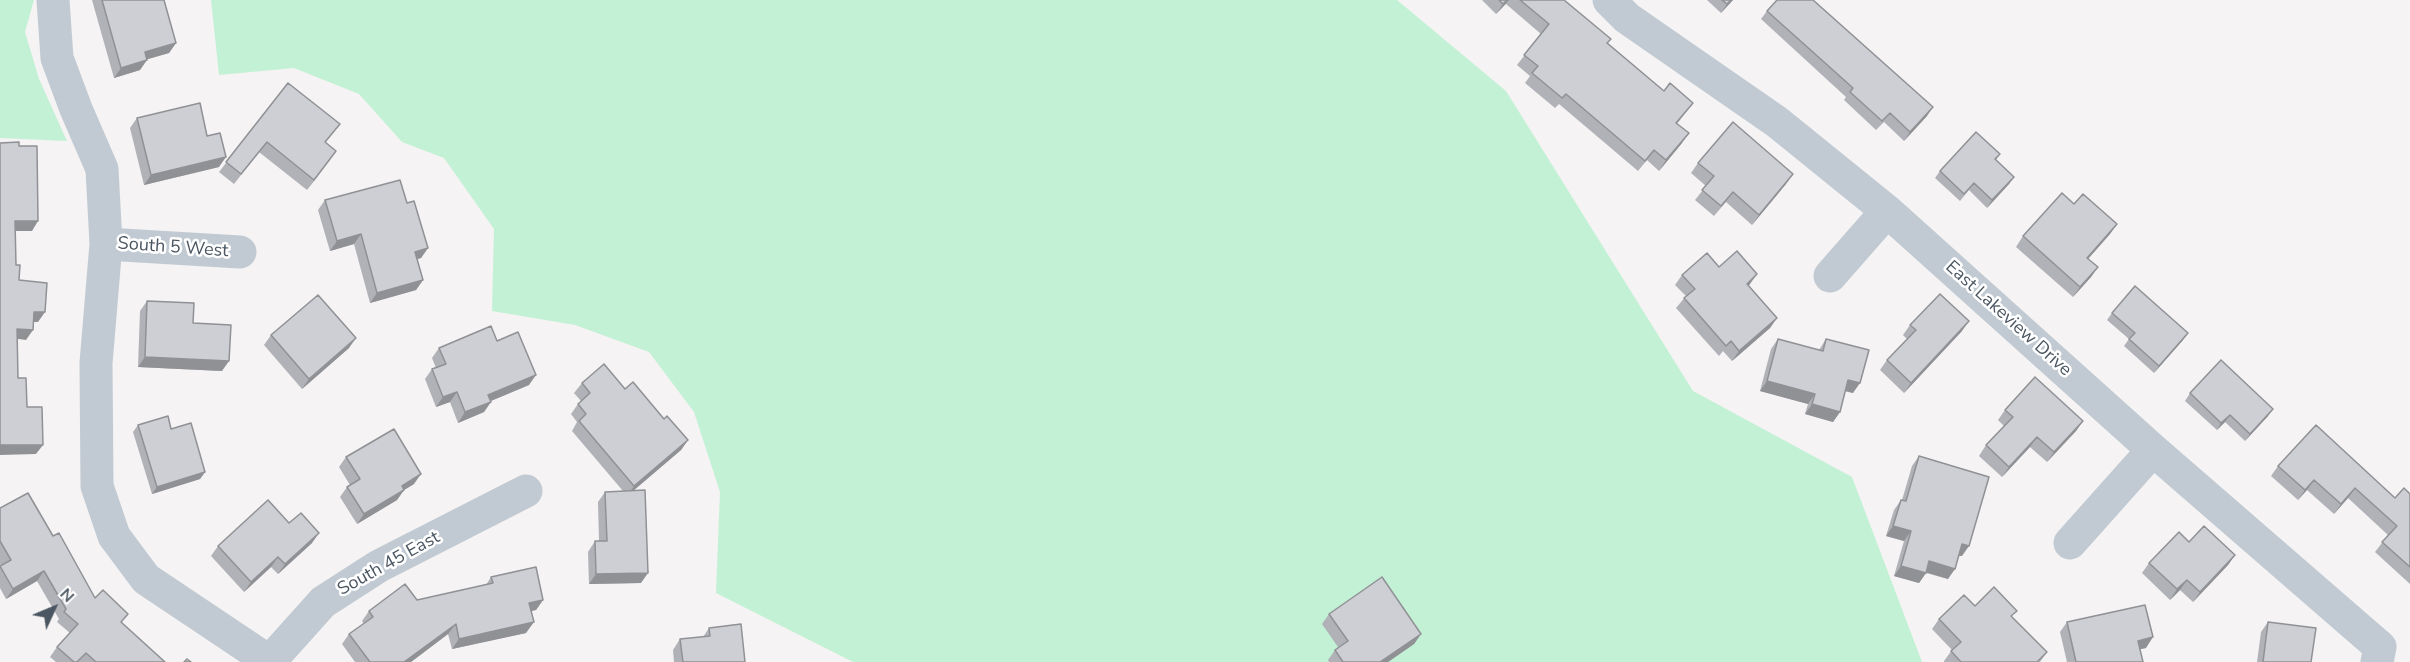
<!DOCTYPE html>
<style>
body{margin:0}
#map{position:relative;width:2410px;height:662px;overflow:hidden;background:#f5f3f3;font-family:"Nunito Sans",sans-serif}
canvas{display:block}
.north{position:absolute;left:24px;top:578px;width:60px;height:60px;-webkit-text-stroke:4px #fff;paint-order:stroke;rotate:46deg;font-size:16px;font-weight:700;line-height:24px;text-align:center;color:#4a5661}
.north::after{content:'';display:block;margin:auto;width:21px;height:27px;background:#4a5661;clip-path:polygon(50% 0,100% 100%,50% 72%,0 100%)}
</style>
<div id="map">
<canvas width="2410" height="662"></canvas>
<div class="north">N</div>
</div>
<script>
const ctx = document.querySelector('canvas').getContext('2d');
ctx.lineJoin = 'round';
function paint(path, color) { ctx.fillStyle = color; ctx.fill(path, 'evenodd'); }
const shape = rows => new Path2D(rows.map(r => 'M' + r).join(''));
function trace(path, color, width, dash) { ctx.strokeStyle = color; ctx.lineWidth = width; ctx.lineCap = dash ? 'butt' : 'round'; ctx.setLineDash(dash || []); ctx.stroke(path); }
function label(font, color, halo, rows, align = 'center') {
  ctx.font = font + ' "Nunito Sans",sans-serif'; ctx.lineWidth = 5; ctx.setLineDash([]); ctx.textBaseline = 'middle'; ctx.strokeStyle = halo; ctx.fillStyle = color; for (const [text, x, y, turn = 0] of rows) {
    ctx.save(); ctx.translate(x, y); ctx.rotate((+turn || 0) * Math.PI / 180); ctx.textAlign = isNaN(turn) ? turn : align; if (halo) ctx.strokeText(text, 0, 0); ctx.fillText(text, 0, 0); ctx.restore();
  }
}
const green = shape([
 [0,0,34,0,25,32,39,79,67,141,0,138],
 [211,0,1397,0,1506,91,1693,391,1852,477,1922,662,853,662,716,593,720,492,694,412,649,352,575,325,492,311,494,229,444,158,402,142,359,94,294,68,219,75]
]);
const minor = shape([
 [53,0,57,58,76,109,102,169,106,244,96,363,97,486,114,536,146,579,270,662],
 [1609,0,1627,18,1777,122,1887,211,2153,450,2380,647,2377,662],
 [106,244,240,252],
 [1830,276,1887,211],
 [2070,543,2153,450],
 [270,661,323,602,379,566,526,491]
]);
const wall = shape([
 [92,0,164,0,176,43,169,53,147,59,140,70,114,78],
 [1482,0,1564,0,1608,43,1664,91,1693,103,1677,124,1682,143,1659,171,1647,160,1638,171,1559,104,1555,108,1525,83,1530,76,1517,65,1541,34,1506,4,1496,14],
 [1707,0,1733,0,1721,13],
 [1767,11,1927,116,1904,141,1884,122,1876,130,1844,100,1846,97,1761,19],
 [288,83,340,124,325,143,336,151,307,190,259,152,234,184,219,172],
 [137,118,207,136,219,167,144,185,130,128],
 [2000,154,1996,160,2014,177,2009,184,1987,208,1969,190,1960,201,1935,178,1940,171],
 [1698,163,1786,184,1752,225,1726,202,1714,216,1695,200,1706,186,1691,173],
 [325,200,407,203,428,248,421,258,417,259,423,280,416,290,370,303,354,244,330,251,318,210],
 [2117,224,2110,234,2088,259,2098,267,2091,277,2073,297,2016,247,2023,236],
 [1719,267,1750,284,1748,286,1777,318,1770,328,1732,361,1723,351,1719,356,1676,308,1686,296,1675,285,1682,275],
 [147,301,193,323,222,371,138,367,140,311],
 [2112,313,2183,340,2154,373,2124,346,2129,339,2107,320],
 [1910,325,1962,331,1904,393,1880,370,1887,360,1907,339,1903,335],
 [271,335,349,348,302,389,264,345],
 [1778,339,1819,350,1826,339,1853,393,1845,391,1840,412,1833,422,1805,414,1808,404,1760,391,1771,349],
 [497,341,529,385,491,401,484,412,458,423,450,402,436,407,425,379,432,369,436,368,432,358,439,348],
 [582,383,625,389,664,419,688,440,681,450,633,491,641,583,589,584,588,552,595,541,599,541,598,502,605,492,623,491,572,431,577,422,571,414,578,404,581,401,574,393],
 [2190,393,2268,416,2245,441,2225,422,2217,430,2185,401],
 [2005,410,2083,421,2076,431,2047,462,2030,447,2002,477,1979,456,1986,445,2004,426,1998,420],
 [138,425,171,429,205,472,200,479,152,494,133,432],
 [1919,456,1962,556,1959,556,1948,579,1926,573,1919,583,1894,576,1904,541,1886,536,1894,510,1901,500,1902,500,1912,466],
 [346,457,414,484,404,490,397,500,357,524,340,497,347,487,350,485,339,467],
 [2278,466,2395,498,2410,494,2410,584,2375,552,2388,535,2348,498,2334,514,2307,490,2298,500,2271,476],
 [0,508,53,536,95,598,165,662,56,662,50,657,57,647,70,633,57,622,59,619,37,581,6,599,0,588,0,566,1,566,0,564],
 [289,523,312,543,278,574,271,567,244,592,211,556,218,546],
 [2189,542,2235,555,2228,565,2193,602,2180,590,2170,600,2142,573,2149,563],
 [491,577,543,600,536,610,531,611,526,633,452,649,448,634,411,662,355,662,342,644,349,634,364,624,362,621,369,611,486,585],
 [1975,606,2012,617,2047,652,2040,662,1944,662,1944,661,1952,650,1932,629,1939,619],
 [1329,614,1421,634,1414,644,1388,662,1329,662,1328,660,1335,650,1338,647,1322,624],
 [2067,622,2146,648,2140,649,2143,662,2067,662,2060,632],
 [2268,622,2311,662,2257,662,2261,632],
 [709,628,745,662,674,662,673,650,680,639,703,637]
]);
const shadedWall = shape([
 [1507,0,1509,0,1496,14,1503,4],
 [1731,0,1733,0,1721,13,1727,4],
 [176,43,169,53,138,62,145,52],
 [147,60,140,70,114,78,121,68],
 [1933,107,1927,116,1904,141,1910,132],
 [1689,133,1682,143,1659,171,1666,160],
 [336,151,329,161,307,190,314,180],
 [226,157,219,167,144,185,151,175],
 [1793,174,1786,184,1752,225,1759,215],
 [2014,177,2009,184,1987,208,1992,200],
 [15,221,38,221,32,231,8,231],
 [2117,224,2110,234,2080,268,2087,258],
 [361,234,354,244,330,251,337,241],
 [428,248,421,258,408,262,415,252],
 [2098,267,2091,277,2073,297,2080,287],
 [1757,274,1750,284,1740,294,1747,284],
 [423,280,416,290,370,303,377,293],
 [34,312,45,312,38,322,27,322],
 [1777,318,1770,328,1732,361,1739,351],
 [1969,321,1962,331,1904,393,1911,383],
 [17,329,33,330,26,340,11,338],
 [2188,333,2183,340,2154,373,2159,366],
 [356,338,349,348,302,389,309,379],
 [145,357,229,361,222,371,138,367],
 [536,375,529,385,481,405,488,395],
 [1848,380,1860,383,1853,393,1841,390],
 [1767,381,1815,394,1808,404,1760,391],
 [457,392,450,402,436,407,443,397],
 [491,402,484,412,458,423,465,412],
 [1812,404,1840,412,1833,422,1805,414],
 [2273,409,2268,416,2245,441,2250,434],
 [2230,415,2225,422,2217,430,2221,423],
 [2083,421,2076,431,2047,462,2054,452],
 [2037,437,2030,447,2002,477,2009,467],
 [688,440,681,450,627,496,634,486],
 [0,445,43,445,36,454,0,455],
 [205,472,200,479,152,494,157,487],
 [421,474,414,484,404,490,397,500,357,524,364,514,402,486],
 [2314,480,2307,490,2298,500,2305,490],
 [2355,488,2348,498,2334,514,2341,504],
 [1893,526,1911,531,1904,541,1886,536],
 [319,533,312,543,278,574,285,564],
 [1962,544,1969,546,1962,556,1955,555],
 [2235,555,2228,565,2193,602,2200,592],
 [278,557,271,567,244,592,251,582],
 [1929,561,1955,569,1948,579,1922,571],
 [1901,566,1926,573,1919,583,1894,576],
 [44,571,37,581,6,599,13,589],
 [648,573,641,583,589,584,596,574],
 [2187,580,2180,590,2170,600,2177,589],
 [543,600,536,610,522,613,529,603],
 [534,622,526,633,452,649,459,639],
 [456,624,448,634,411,662,404,662],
 [1421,634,1414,644,1388,662,1380,662],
 [2153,637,2146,648,2131,651,2138,641]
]);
const building = shape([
 [102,0,164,0,176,43,145,52,147,60,121,68,102,0],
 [1499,0,1507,0,1503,4,1499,0],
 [1520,0,1564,0,1611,39,1607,43,1664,91,1670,83,1693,103,1676,123,1689,133,1666,160,1654,150,1645,161,1566,94,1562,98,1532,73,1538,66,1524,55,1549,24,1520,0],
 [1722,0,1731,0,1727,4,1722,0],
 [1777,0,1813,0,1933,107,1910,132,1890,113,1882,121,1850,92,1853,88,1767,11,1777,0],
 [288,83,340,124,325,142,336,151,314,180,267,142,241,174,226,162,288,83],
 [200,103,207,136,220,133,226,157,151,175,137,118,200,103],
 [1733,122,1793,174,1759,215,1733,192,1721,206,1702,190,1714,176,1698,163,1733,122],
 [1976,132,2000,154,1995,159,2014,177,1992,200,1974,183,1964,194,1940,171,1976,132],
 [19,142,19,146,37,146,38,221,15,221,16,265,20,265,19,280,47,283,45,312,34,312,33,330,17,329,18,378,26,378,27,407,42,407,43,445,0,445,0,143,19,142],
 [400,180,407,203,414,201,428,248,415,252,423,280,377,293,361,234,337,241,325,200,400,180],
 [2062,193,2074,204,2083,194,2117,224,2087,258,2098,267,2080,287,2023,236,2062,193],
 [1737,251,1757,274,1747,284,1777,318,1739,351,1731,341,1726,346,1684,298,1695,289,1682,275,1707,253,1719,267,1737,251],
 [2135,286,2188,333,2159,366,2129,339,2135,333,2112,313,2135,286],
 [1940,294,1969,321,1911,383,1887,360,1916,330,1910,325,1940,294],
 [318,295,356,338,309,379,271,335,318,295],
 [147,301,194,303,193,323,231,325,229,361,145,357,147,301],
 [491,326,497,341,518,332,536,375,488,395,491,402,465,412,457,392,443,397,432,369,446,364,439,348,491,326],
 [1778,339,1823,351,1826,339,1869,350,1860,383,1848,380,1840,412,1812,404,1815,394,1767,381,1778,339],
 [2221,360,2273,409,2250,434,2230,415,2221,423,2190,393,2221,360],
 [604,364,625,389,633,382,664,419,667,416,688,440,634,486,579,421,586,414,578,404,590,393,582,383,604,364],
 [2035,377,2083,421,2054,452,2037,437,2009,467,1986,445,2013,417,2005,410,2035,377],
 [168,416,171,429,191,423,205,472,157,487,138,425,168,416],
 [2316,425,2395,498,2404,488,2410,494,2410,567,2382,542,2397,526,2355,488,2341,504,2314,480,2305,490,2278,466,2316,425],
 [394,429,421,474,402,486,404,490,364,514,347,487,360,479,346,457,394,429],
 [1919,456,1989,477,1969,546,1962,544,1955,569,1929,561,1926,573,1901,566,1911,531,1893,526,1901,500,1906,501,1919,456],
 [645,490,648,573,596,574,595,541,607,541,605,492,645,490],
 [28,493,53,536,59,533,95,598,103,590,128,614,121,622,165,662,96,662,86,653,77,662,74,662,57,647,78,624,64,612,66,609,44,571,13,589,0,566,11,560,0,541,0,508,28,493],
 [268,500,289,523,301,513,319,533,285,564,278,557,251,582,218,546,268,500],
 [2204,526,2235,555,2200,592,2187,580,2177,589,2149,563,2179,532,2189,542,2204,526],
 [536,567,543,600,529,603,534,622,459,639,456,624,404,662,370,662,349,634,373,617,369,611,405,584,417,600,493,583,491,577,536,567],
 [1382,577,1421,634,1380,662,1343,662,1335,650,1348,641,1329,614,1382,577],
 [1994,587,2017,611,2011,616,2047,652,2037,662,1961,662,1951,651,1961,642,1939,619,1964,595,1975,606,1994,587],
 [2145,605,2153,637,2138,641,2143,662,2076,662,2067,622,2145,605],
 [2268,622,2316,628,2311,662,2263,662,2268,622],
 [741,624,745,662,683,662,680,639,710,636,709,628,741,624],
 [187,659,191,662,184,662,187,659]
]);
const streetNames = [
 ["South 5 West",173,248,4],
 ["East Lakeview Drive",2008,319,42],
 ["South 45 East",389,564,-29]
];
paint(green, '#c3f1d5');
trace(minor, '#c1cad2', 33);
paint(wall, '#b0b2b7');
paint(shadedWall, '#909195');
paint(building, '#cdcfd5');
trace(building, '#909195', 1.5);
label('18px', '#4a5661', '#fff', streetNames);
</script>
